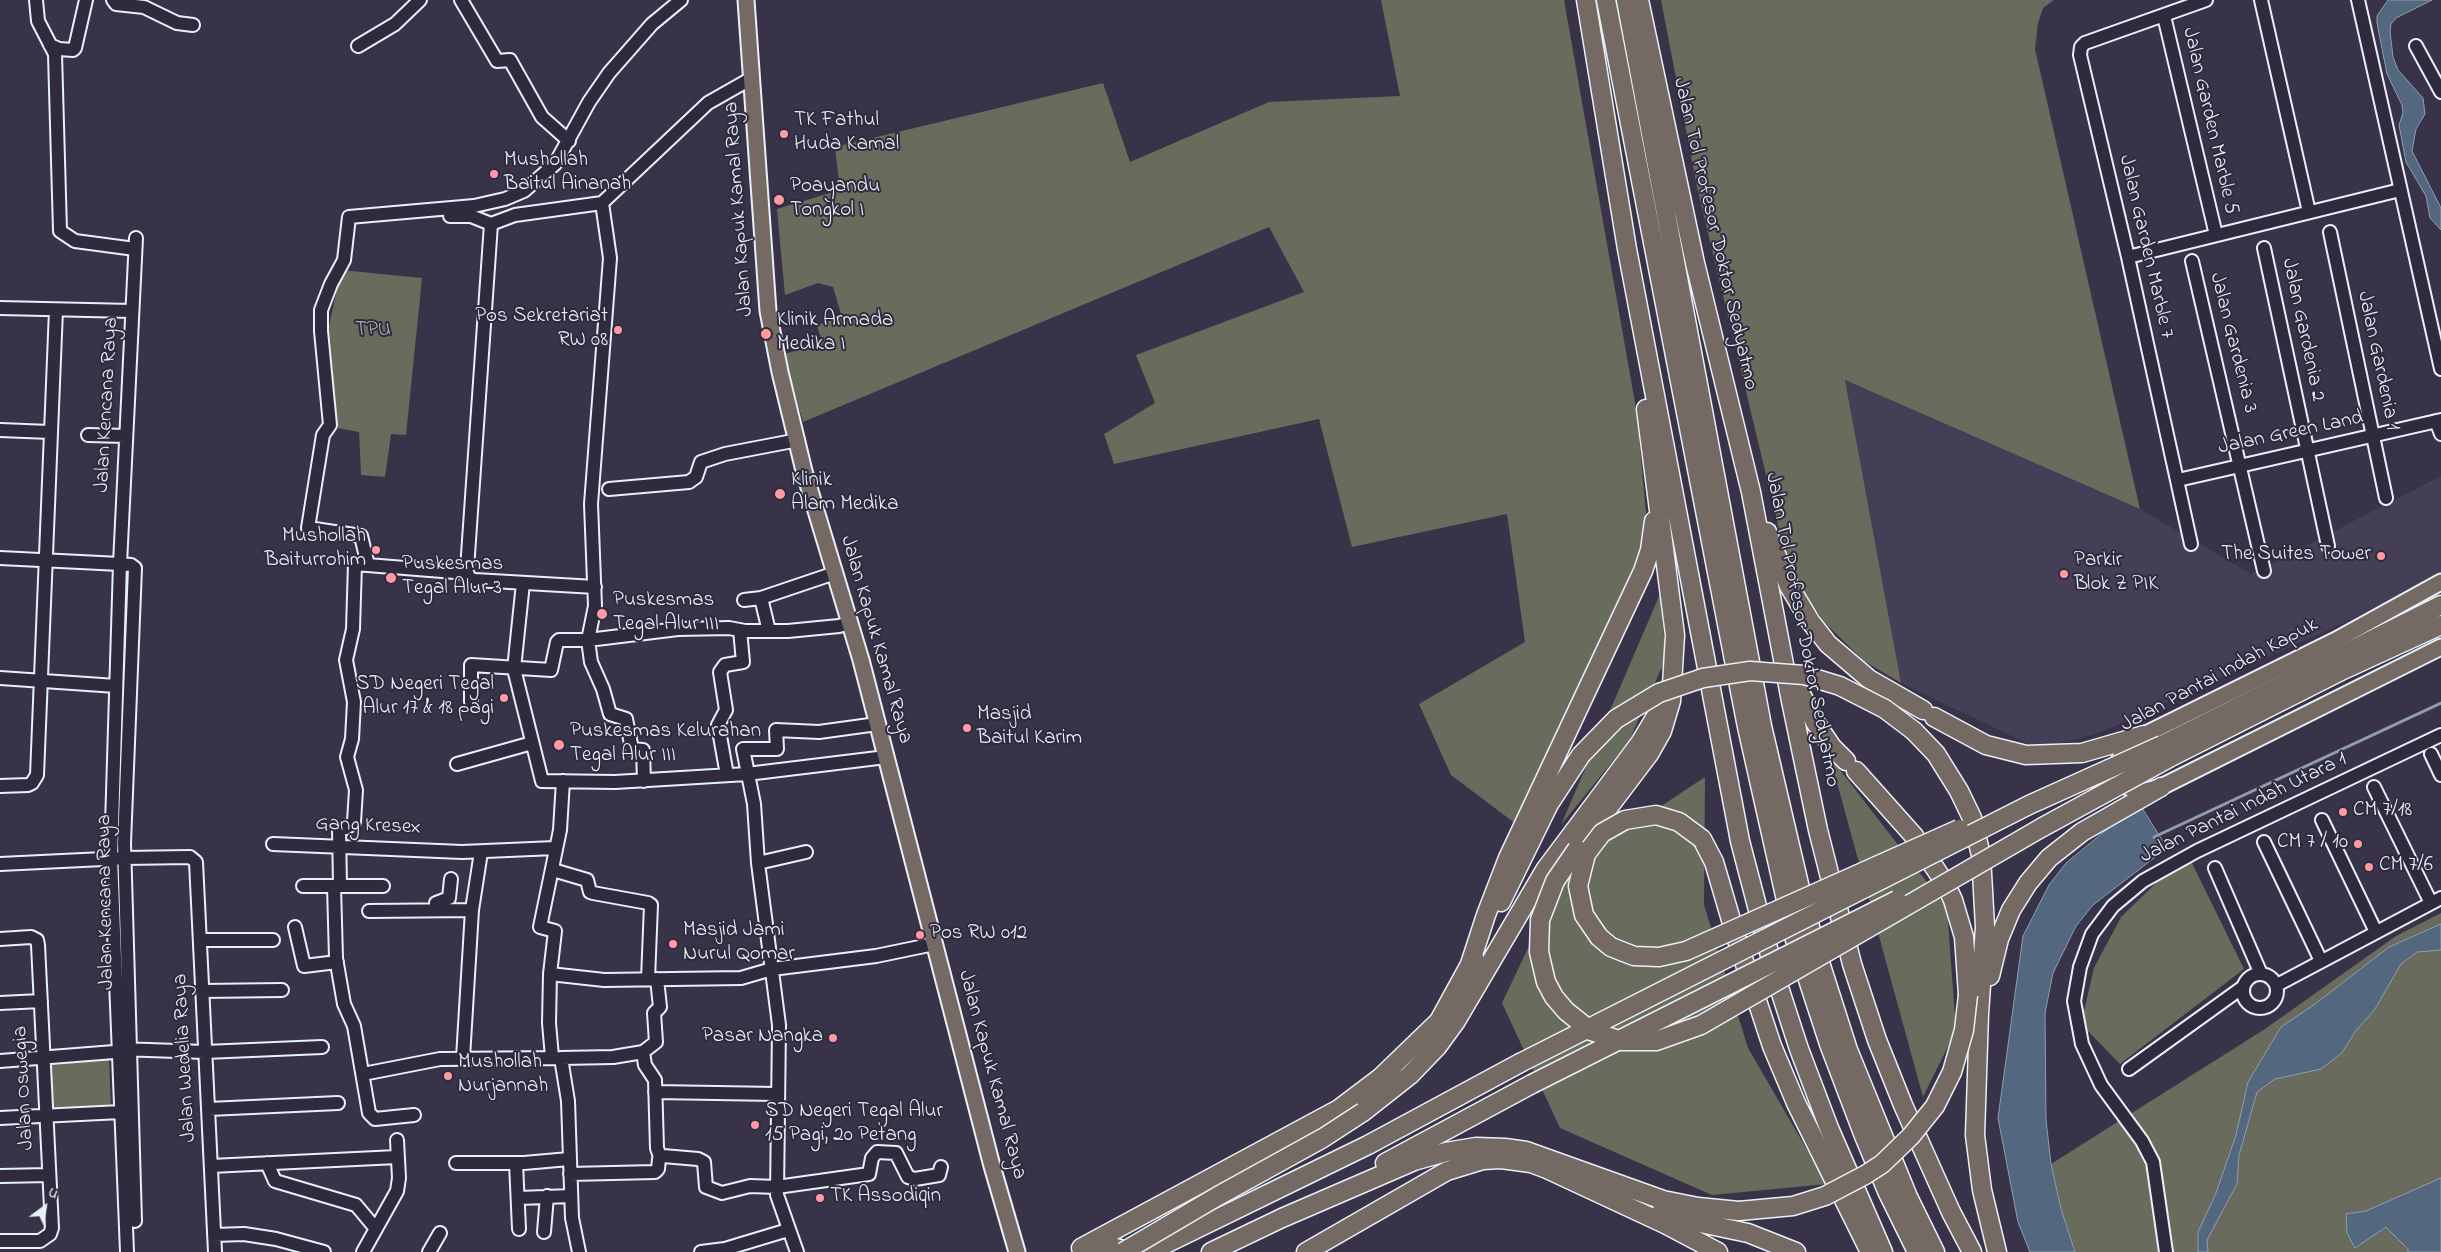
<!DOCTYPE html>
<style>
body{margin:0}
#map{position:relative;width:2441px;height:1252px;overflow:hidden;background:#393349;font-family:"Indie Flower",sans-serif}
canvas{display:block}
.north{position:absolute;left:20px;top:1182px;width:50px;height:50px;-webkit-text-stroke:4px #2f2a3d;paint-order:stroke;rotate:31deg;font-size:14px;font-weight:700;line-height:20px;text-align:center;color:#e8f1f8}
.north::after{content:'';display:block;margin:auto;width:18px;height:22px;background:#e8f1f8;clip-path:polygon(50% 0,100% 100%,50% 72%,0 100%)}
</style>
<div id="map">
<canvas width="2441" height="1252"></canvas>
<div class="north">U</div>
</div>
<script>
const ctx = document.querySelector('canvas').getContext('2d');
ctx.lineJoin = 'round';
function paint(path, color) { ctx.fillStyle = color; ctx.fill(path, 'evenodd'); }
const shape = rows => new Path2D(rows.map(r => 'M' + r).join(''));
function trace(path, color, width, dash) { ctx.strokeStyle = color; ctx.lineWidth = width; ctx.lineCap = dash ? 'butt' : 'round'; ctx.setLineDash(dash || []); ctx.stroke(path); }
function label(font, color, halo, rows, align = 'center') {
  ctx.font = font + ' "Indie Flower",sans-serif'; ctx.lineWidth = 4; ctx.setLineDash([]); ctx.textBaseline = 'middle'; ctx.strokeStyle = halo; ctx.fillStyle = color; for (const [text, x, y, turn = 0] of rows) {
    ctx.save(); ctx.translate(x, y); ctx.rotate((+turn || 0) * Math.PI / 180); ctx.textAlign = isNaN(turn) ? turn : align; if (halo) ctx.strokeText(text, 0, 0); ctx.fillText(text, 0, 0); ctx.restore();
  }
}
const built = shape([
 [1845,380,2140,509,2251,574,2441,476,2441,575,2339,625,2099,733,2039,749,1901,683]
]);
const green = shape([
 [1381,0,1564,0,1637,414,1648,535,1516,824,1451,775,1419,704,1525,642,1507,514,1352,547,1319,419,1114,464,1104,434,1155,403,1136,355,1304,292,1269,227,803,422,784,354,803,349,821,338,817,326,841,314,833,287,818,283,785,295,777,209,840,190,835,147,1103,83,1130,162,1269,102,1400,96],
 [1661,0,2054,0,2043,8,2038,23,2035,49,2140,509,1845,380,1901,683,1864,661,1825,623,1789,571,1697,187],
 [341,270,422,278,406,435,391,434,385,477,361,475,359,432,332,427,328,331],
 [1660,594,1666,658,1629,741,1561,825],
 [1830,757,1947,908,1956,1030,1923,1097],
 [1705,777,1704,905,1748,1048,1827,1184,1712,1195,1560,1128,1502,1003,1565,870],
 [2187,853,2244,969,2120,1064,2081,1024,2094,968,2121,917],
 [2441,913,2441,1252,2075,1252,2061,1209,2051,1164,2265,1029,2396,936],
 [109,1058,111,1111,48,1112,47,1061]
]);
const water = shape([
 [2388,0,2432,0,2396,18,2391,24,2390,31,2393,57,2398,70,2423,98,2425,114,2416,129,2412,151,2441,208,2441,230,2430,218,2426,196,2406,162,2399,125,2403,113,2402,105,2387,74,2377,23,2377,16,2388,0],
 [2139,803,2167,848,2093,905,2076,926,2053,973,2045,1013,2046,1120,2051,1164,2061,1209,2075,1252,2030,1252,2018,1222,1998,1118,2023,936,2049,885,2066,863,2139,803],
 [2441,924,2441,950,2417,952,2401,964,2375,1009,2355,1032,2342,1053,2321,1069,2275,1079,2257,1092,2239,1155,2237,1184,2207,1240,2208,1252,2198,1252,2198,1232,2216,1193,2236,1135,2248,1082,2281,1027,2315,1004,2389,947,2441,924],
 [2441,1178,2441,1252,2408,1252,2408,1249,2386,1227,2355,1248,2347,1233,2346,1214,2366,1211,2441,1178]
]);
const stream = shape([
 [2154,837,2441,703]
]);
const minor = shape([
 [36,0,38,21,55,54,60,231,75,241,135,249],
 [113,0,116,4,144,7,177,23,193,25],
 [461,0,497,61,510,60,542,117,569,141],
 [2261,0,2309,212],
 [2358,0,2441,369],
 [2164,16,2216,235],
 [50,45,59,49,73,50,75,48,86,0],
 [358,46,395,24,420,0],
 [2416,46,2441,92],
 [602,203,610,258,591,504,595,606,588,640,591,662,603,689,610,714,626,719,632,749,643,750,644,781],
 [450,216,471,216,491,224],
 [491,224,515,215,602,203,708,103,752,78],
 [2330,232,2386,498],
 [2264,248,2328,546],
 [2128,257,2400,190],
 [2192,261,2264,571],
 [0,308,132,311],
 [2436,421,2441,434],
 [0,430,50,432],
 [88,435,126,436],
 [2178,480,2441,420],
 [609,489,689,482,696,477,701,462,725,454,798,440],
 [2191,544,2128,257,2080,55,2081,47,2085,43,2206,0],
 [0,558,120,564,131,565,135,568,124,843,135,1221],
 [368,565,361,536,308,528,323,435,330,425,321,331,321,310,331,284,344,260,349,217,474,206,505,199,524,191,555,164,589,102,609,73,652,24,681,0],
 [467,569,491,224],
 [523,583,514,669,542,781,615,782,747,774,886,757],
 [761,598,769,631],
 [744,600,761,598,835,573],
 [0,678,116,686],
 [471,702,471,665,551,670,557,642,559,640,588,640,678,629,729,628,745,631,788,631,839,626,849,623],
 [2431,754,2441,775],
 [457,764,532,743],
 [727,775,718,725,726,710,720,672,725,665,743,662,740,630],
 [0,786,28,785,32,783,37,775,56,310],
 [2374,787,2431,903],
 [2322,820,2376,932],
 [2264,842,2321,961],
 [273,844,462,852,555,848],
 [758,863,806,852],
 [0,864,124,858,190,857,196,862,215,1252],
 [2215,868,2261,974],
 [553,870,587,880,590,892,593,893,648,903,651,905,648,979],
 [303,886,383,886],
 [334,886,336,958,344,1004,354,1026,369,1113,375,1119,414,1115],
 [340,886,339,829,346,828,354,822,356,790,347,757,352,739,354,702,346,660,353,629,355,564,467,573,470,579,475,580,595,587],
 [436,910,436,903,449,898,451,879],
 [369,911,472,910,481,852],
 [295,927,304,966,337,962],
 [0,939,31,937,37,940,38,945,52,1228,50,1234,40,1241,0,1241],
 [200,940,273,940],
 '2243 991a17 17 0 1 1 34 0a17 17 0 1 1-34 0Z',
 [550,974,604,980,741,978,772,969,876,956,934,944],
 [657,979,660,1007,654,1013,656,1042,643,1052,645,1065,655,1080,657,1148,660,1157],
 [2277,985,2441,898],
 [203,991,282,990],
 [0,1003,41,1001],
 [552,1057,549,1023,550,974,555,931,540,927,560,830,563,781],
 [463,1058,472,910],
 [561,1058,613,1057,643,1052],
 [0,1061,114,1052,120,1049,205,1052,322,1047],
 [2129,1069,2243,987],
 [363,1074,440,1059,561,1058,568,1101,572,1218,579,1252],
 [655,1092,777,1094],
 [209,1109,338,1103],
 [0,1118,121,1112],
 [267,1163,275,1181,356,1205,376,1229],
 [456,1163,524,1163,569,1159],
 [516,1163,519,1229],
 [211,1166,397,1157],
 [570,1174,655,1172,658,1169,659,1159,663,1156,698,1159,704,1162,706,1187,722,1193,750,1186,777,1187,869,1174,872,1158,877,1152,896,1153,908,1177,915,1179,939,1175,941,1167],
 [0,1176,49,1175],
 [519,1198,571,1196],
 [544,1232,547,1196],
 [214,1235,244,1234,276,1239,324,1252],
 [127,1252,111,858,120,564,136,238],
 [363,1252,397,1191,399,1178,397,1140],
 [429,1252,440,1233],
 [701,1252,725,1249,788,1230],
 [797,1252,777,1195,779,1025,758,863,754,804,743,749,777,749,776,730,819,732,877,724],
 [2166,1252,2153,1162,2142,1141,2101,1085,2082,1044,2074,1001,2080,967,2092,934,2113,906,2143,881,2197,851,2441,735]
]);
const major = shape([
 [746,0,768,311,780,372,804,471,861,660,992,1166,1017,1252],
 [2441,582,2336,640,2144,735,2129,745,2122,753,2117,767,2120,777,2128,787,2135,791,2145,791,2161,787,2441,647],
 [1086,1247,1111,1245,1133,1252]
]);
const highway = shape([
 [1586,0,1627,249,1740,841,1775,975,1799,1049,1829,1128,1883,1252],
 [1606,0,1747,727,1795,940,1829,1044,1864,1136,1887,1191,1917,1252],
 [1626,0,1762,726,1802,897,1817,953,1848,1050,1908,1197,1935,1252],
 [1639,0,1695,263,1751,492,1791,701,1818,830,1852,964,1877,1040,1903,1105,1951,1212,1972,1252],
 [1767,532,1789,586,1810,621,1828,644,1869,679,1923,710],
 [1793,678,1815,722,1832,747,1846,761],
 [1934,717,1986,745,2026,755,2082,753,2144,735],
 [1914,731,1936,754,1959,791,1972,818,1981,855,1985,927,1979,1014,1975,1135,1982,1190,1997,1252],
 [2162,745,2441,605],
 [2169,758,2343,670,2441,625],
 [1856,771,1914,836,1946,885,1953,900,1964,937,1968,995],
 [1702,839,1714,862,1736,937,1772,1046,1796,1103,1870,1252],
 [1577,849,1649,754,1662,731,1671,701,1675,635,1646,409],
 [1501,902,1549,804,1581,755],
 [1469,967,1486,915,1508,858,1643,571,1650,550,1654,521],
 [1990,976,1999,939,2011,910,2028,883,2049,858,2082,832,2161,787],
 [1434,1030,1474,957],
 [1363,1112,1410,1075,1437,1047,1456,1021,1545,870,1640,743,1661,708],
 [1385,1163,1532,1084],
 [1661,1212,1686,1220,1748,1233,1796,1252],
 [1081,1248,1339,1109,1380,1078,1439,1021],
 [1149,1252,1368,1145,1520,1063],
 [1211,1252,1282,1218,1414,1161,1446,1152,1476,1147,1505,1148,1526,1151,1663,1200,1698,1207,1739,1211],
 [1306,1252,1447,1171,1483,1160,1501,1159,1531,1163,1547,1169,1665,1224,1718,1252]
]);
const highwayBridge = shape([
 [1581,755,1616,719,1659,693,1703,678,1750,671,1804,675,1840,686,1885,709,1914,731],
 [1702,839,1679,822,1656,815,1625,820,1602,833,1586,854,1578,886,1584,915,1599,937,1611,947,1634,956,1659,957,1686,951,1959,829],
 [1577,849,1555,881,1540,920,1539,952,1546,982,1554,997,1566,1011,1591,1031,1622,1041,1656,1041,1701,1025,2041,828,2169,758],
 [1520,1063,2029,805,2162,745],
 [1532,1084,1897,900],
 [1739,1211,1793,1206,1825,1196,1865,1175,1882,1164,1911,1136,1935,1106,1952,1072,1964,1030,1968,995],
 [1123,1252,1218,1196,1323,1138,1363,1112]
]);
const markers = [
 [784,134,5,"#ff9aa2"],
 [494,174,5,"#ff9aa2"],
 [779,200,6,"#ff9aa2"],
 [618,330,5,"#ff9aa2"],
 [766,334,6,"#ff9aa2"],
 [780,494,6,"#ff9aa2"],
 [376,550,5,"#ff9aa2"],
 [2381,556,5,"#ff9aa2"],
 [2064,574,5,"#ff9aa2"],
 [391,578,6,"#ff9aa2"],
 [602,614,6,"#ff9aa2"],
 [504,698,5,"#ff9aa2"],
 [967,728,5,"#ff9aa2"],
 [559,745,6,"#ff9aa2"],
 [2343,812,5,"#ff9aa2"],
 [2358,844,5,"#ff9aa2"],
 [2369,867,5,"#ff9aa2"],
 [920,935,5,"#ff9aa2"],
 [673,944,5,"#ff9aa2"],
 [833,1038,5,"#ff9aa2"],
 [448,1076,5,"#ff9aa2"],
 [755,1125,5,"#ff9aa2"],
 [820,1198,5,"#ff9aa2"]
];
const streetNames = [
 ["Jalan Garden Marble 5",2209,121,77],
 ["Jalan Kapuk Kamal Raya",740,209,-94],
 ["Jalan Tol Profesor Doktor Sedyatmo",1714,234,77],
 ["Jalan Garden Marble 7",2145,247,77],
 ["Jalan Gardenia 2",2302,330,78],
 ["Jalan Gardenia 3",2232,343,76],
 ["Jalan Gardenia 1",2377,361,78],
 ["Jalan Kencana Raya",108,405,-87],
 ["Jalan Green Land",2291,434,-12],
 ["Jalan Tol Profesor Doktor Sedyatmo",1801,630,79],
 ["Jalan Kapuk Kamal Raya",875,640,74],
 ["Jalan Pantai Indah Kapuk",2220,676,-28],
 ["Jalan Pantai Indah Utara 1",2244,809,-26],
 ["Gang Kresex",368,827,2],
 ["Jalan Kencana Raya",107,902,-91],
 ["Jalan Wedelia Raya",186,1058,-93],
 ["Jalan Kapuk Kamal Raya",991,1075,75],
 ["Jalan Oswegia",25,1088,-93]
];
const poiNames = [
 ["TK Fathul",794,122],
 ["Huda Kamal",794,146],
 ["Mushollah",504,162],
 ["Baitul Ainanah",504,186],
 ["Poayandu",790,188],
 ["Tongkol I",790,212],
 ["Pos Sekretariat",608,318,"right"],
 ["RW 08",608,342,"right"],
 ["Klinik Armada",777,322],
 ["Medika I",777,346],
 ["Klinik",791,482],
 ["Alam Medika",791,506],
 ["Mushollah",366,538,"right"],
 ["Baiturrohim",366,562,"right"],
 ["The Suites Tower",2371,556,"right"],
 ["Parkir",2074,562],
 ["Blok Z PIK",2074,586],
 ["Puskesmas",402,566],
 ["Tegal Alur 3",402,590],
 ["Puskesmas",613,602],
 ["Tegal Alur III",613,626],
 ["SD Negeri Tegal",494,686,"right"],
 ["Alur 17 & 18 pagi",494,710,"right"],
 ["Masjid",977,716],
 ["Baitul Karim",977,740],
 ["Puskesmas Kelurahan",570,733],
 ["Tegal Alur III",570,757],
 ["CM 7/18",2353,812],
 ["CM 7 / 10",2348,844,"right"],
 ["CM 7/6",2379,867],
 ["Masjid Jami",683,932],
 ["Nurul Qomar",683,956],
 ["Pos RW 012",930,935],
 ["Pasar Nangka",823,1038,"right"],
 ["Mushollah",458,1064],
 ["Nurjannah",458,1088],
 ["SD Negeri Tegal Alur",765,1113],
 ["15 Pagi, 20 Petang",765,1137],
 ["TK Assodiqin",830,1198]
];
const parkNames = [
 ["TPU",373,332]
];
paint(built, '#453e57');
paint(green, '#696b5d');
paint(water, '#53677e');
trace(water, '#8f9eaf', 1);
trace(stream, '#8f9eaf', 3);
trace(minor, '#e8f1f8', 16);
trace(major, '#e8f1f8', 19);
trace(highway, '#e8f1f8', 21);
trace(minor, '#2f2a3d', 12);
trace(major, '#756964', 15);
trace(highway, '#756964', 18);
trace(highwayBridge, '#e8f1f8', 21, []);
trace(highwayBridge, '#756964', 18);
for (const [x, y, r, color] of markers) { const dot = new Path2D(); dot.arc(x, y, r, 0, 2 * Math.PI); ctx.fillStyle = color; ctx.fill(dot); trace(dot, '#2f2a3d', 2); }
label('21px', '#e8f1f8', '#2f2a3d', streetNames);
label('21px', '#e8f1f8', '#2f2a3d', poiNames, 'left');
label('21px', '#afb5b2', '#2f2a3d', parkNames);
</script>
